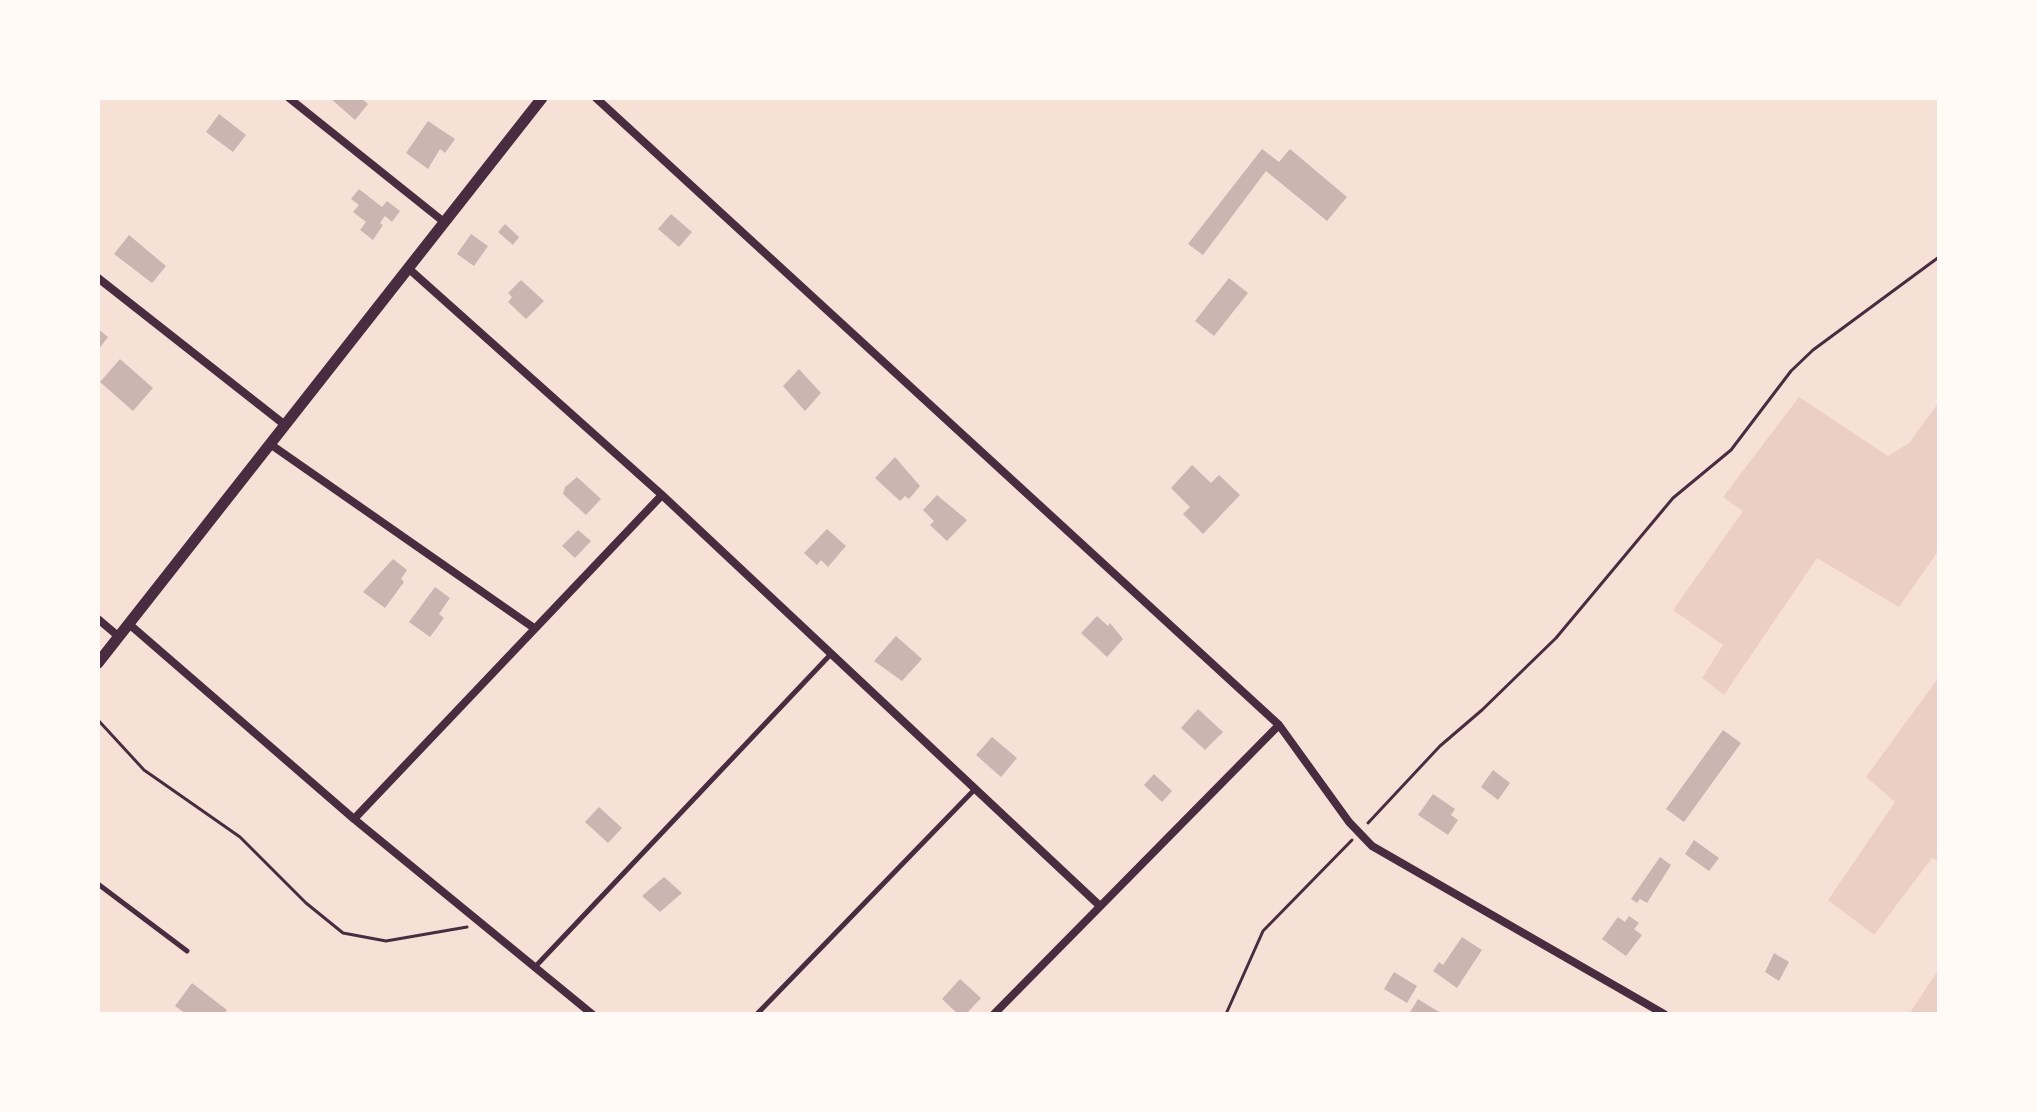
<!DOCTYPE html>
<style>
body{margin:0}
#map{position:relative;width:2037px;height:1112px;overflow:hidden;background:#f7e1d7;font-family:"Source Serif 4",serif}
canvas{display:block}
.frame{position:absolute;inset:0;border:100px solid #fffaf5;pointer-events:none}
</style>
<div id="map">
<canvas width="2037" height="1112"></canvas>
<div class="frame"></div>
</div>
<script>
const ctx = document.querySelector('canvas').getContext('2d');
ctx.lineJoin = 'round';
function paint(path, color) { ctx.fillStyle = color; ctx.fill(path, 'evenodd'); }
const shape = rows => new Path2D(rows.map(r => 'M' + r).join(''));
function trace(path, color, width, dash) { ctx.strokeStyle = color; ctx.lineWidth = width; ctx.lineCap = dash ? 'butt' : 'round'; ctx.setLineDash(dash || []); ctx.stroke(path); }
const green = shape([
 [1799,397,1888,456,1909,443,1939,402,1939,550,1899,607,1817,558,1724,695,1702,678,1723,645,1673,610,1743,511,1723,497],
 [1939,677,1939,862,1932,858,1874,935,1828,900,1895,802,1866,777],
 [1939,969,1939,1014,1909,1014]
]);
const building = shape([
 [330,98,361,98,368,104,355,120],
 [219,114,246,135,233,152,206,132],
 [428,121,455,139,445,153,440,149,428,169,406,153],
 [1262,149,1279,162,1290,149,1347,197,1327,221,1266,171,1203,255,1188,244],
 [359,189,382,207,387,201,400,211,392,222,385,216,380,223,383,225,373,240,360,230,366,222,353,212,359,205,351,199],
 [671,214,692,232,679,247,658,229],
 [505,224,519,237,513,245,498,232],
 [471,234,488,246,474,266,457,254],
 [129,235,166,266,152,283,114,254],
 [1229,278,1248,293,1214,336,1195,321],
 [521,280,544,301,526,319,508,302,512,297,508,293],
 [98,329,108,337,98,350],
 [120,359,153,388,133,411,100,382],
 [799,369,821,393,805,411,783,386],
 [895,457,920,486,909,499,905,496,900,501,875,478],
 [1192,465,1211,483,1219,475,1240,495,1203,534,1183,514,1190,507,1171,488],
 [577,477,601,499,586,515,563,494,565,487],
 [937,495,967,520,947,541,930,525,934,521,923,510],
 [827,529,846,546,828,567,821,560,817,565,804,553],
 [578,530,591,541,575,558,562,546],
 [393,559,407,570,401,579,404,582,385,608,363,592],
 [435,587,450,598,439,614,444,618,430,637,409,622],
 [1097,616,1108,626,1110,623,1123,639,1107,657,1081,633],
 [896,636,922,659,902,681,874,661],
 [1198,709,1223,732,1205,750,1181,728],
 [1723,730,1741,743,1684,822,1666,809],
 [992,737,1017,758,1001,777,976,755],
 [1493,770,1510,783,1498,800,1481,787],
 [1154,774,1172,791,1162,802,1144,785],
 [1433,794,1455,809,1451,815,1458,820,1448,835,1418,815],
 [599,807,622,828,608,843,585,822],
 [1694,840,1719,858,1709,871,1685,854],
 [1660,857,1671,865,1647,903,1640,899,1637,903,1631,899],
 [664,877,682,893,660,912,642,896],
 [1629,916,1639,923,1634,929,1642,935,1626,956,1602,939,1618,917,1625,922],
 [1462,937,1482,950,1457,988,1433,971,1439,962,1443,965],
 [1774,953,1789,962,1779,981,1765,972],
 [1394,972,1417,986,1407,1003,1384,989],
 [960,979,981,998,966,1014,958,1014,942,999],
 [192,983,227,1010,224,1014,186,1014,175,1006],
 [1418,999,1429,1006,1443,1014,1409,1014]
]);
const path = shape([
 [98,720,144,770,240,837,306,903,343,933,386,941,467,927],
 [1368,823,1440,746,1482,710,1556,638,1673,498,1731,450,1791,371,1813,350,1939,257],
 [1226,1014,1263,931,1352,840]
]);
const service = shape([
 [98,884,187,951],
 [534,968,831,654],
 [757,1014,975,789]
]);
const minor = shape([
 [289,98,444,222],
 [596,98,1279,725,1349,822,1372,846,1664,1014],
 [408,268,662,495,1100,906],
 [98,278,285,425],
 [270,444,534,628],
 [98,619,118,636],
 [129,624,354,819,592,1014],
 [354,819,662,495],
 [994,1014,1279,725]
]);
const tertiary = shape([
 [98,663,542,98]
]);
paint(green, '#ebcfc5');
paint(building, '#ccb4b1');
trace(path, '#4a2c40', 3);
trace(service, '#4a2c40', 5);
trace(minor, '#4a2c40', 8);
trace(tertiary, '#4a2c40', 11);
</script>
